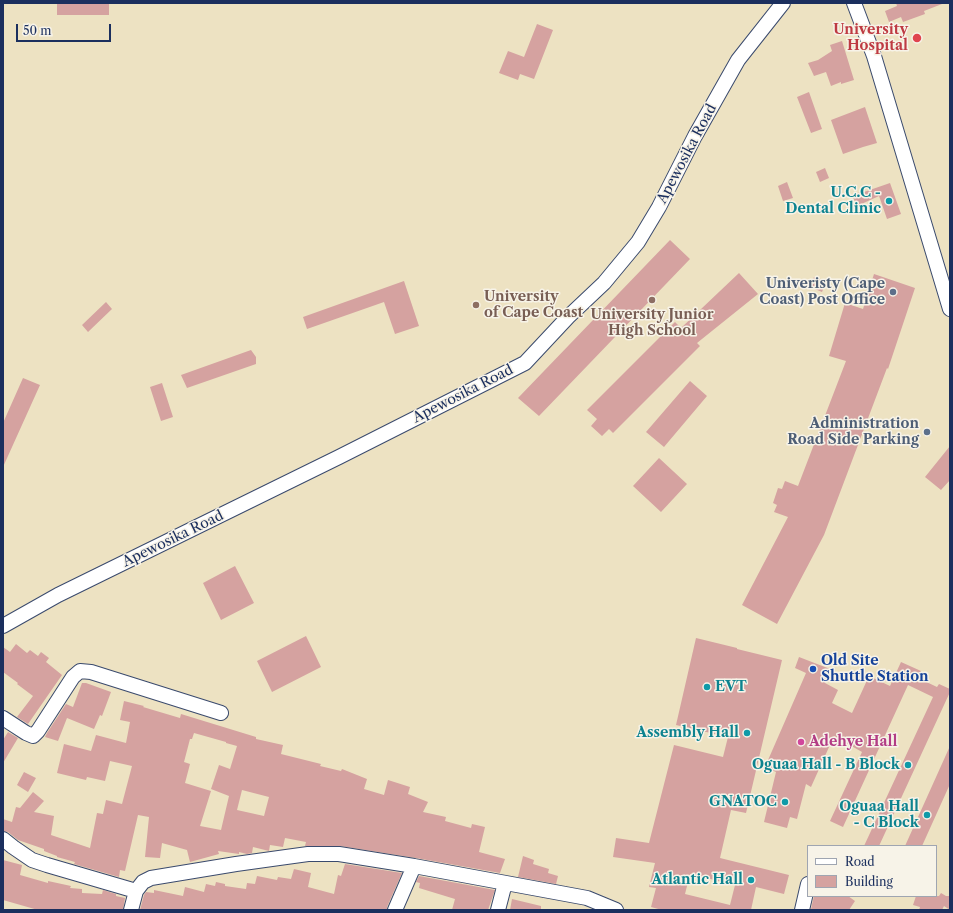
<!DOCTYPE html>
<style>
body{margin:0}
#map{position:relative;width:953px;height:913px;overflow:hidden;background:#ede2c2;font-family:"Libre Caslon Text",serif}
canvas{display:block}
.frame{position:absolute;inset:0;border:4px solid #1b2f5e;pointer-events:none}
.legend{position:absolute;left:807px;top:845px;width:130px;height:52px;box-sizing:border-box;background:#f7f3e8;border:1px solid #9fa5b1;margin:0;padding:5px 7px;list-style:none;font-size:12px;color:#1b2f5e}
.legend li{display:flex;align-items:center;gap:8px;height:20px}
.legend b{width:20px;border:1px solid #9fa5b1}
.scale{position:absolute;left:16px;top:24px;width:95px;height:18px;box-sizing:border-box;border:2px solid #1b2f5e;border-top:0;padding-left:5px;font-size:12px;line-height:14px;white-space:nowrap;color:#1b2f5e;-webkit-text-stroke:3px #f7f3e8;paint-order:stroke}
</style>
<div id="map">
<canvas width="953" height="913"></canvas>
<div class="frame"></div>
<ul class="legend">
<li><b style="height:5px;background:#fff"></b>Road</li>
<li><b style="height:11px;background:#d5a2a0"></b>Building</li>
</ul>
<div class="scale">50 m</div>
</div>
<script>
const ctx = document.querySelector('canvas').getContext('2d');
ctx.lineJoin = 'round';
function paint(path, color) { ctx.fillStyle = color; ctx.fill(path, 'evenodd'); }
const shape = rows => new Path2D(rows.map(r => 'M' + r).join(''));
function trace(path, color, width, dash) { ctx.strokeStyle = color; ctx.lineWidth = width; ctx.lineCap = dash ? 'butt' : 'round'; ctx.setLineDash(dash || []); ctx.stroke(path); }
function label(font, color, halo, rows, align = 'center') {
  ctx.font = font + ' "Libre Caslon Text",serif'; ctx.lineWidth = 3; ctx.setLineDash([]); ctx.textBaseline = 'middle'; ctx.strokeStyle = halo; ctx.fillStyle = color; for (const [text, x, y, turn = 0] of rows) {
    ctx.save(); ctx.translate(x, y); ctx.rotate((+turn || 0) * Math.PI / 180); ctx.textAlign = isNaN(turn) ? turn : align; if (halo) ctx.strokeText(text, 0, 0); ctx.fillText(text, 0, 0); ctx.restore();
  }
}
const building = shape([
 [57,3,109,3,109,15,57,15],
 [896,3,942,3,942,4,924,11,925,14,903,22,901,17,889,22,885,11,897,6],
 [537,24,553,30,534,79,520,74,518,80,499,73,508,51,524,57],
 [842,41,854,80,841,84,841,82,831,86,826,72,814,76,808,63,818,60,832,51,830,45],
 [809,92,822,129,811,133,797,97],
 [865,107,877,143,863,147,843,154,831,120],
 [825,168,829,178,820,182,816,172],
 [787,182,793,198,783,201,778,186],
 [890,183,901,214,887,219,879,196,857,206,852,195,864,191,864,192],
 [670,240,690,259,539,416,518,398],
 [739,273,758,294,697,343,700,346,613,433,609,429,602,436,591,426,597,419,587,410,675,322,681,328],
 [874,274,915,288,888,369,887,368,824,535,777,624,742,605,788,517,774,512,777,505,773,503,778,488,782,489,785,481,798,486,846,361,829,356,845,303,863,309],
 [814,277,826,282,822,292,810,287],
 [404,281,419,326,395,334,384,302,307,329,303,317],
 [106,302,112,309,88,332,82,325],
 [251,350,256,357,256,364,187,388,181,375],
 [23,378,40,385,3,467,3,423],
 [690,381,707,396,664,447,646,432],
 [162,383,173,417,161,421,150,387],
 [950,446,950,480,941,490,925,477],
 [659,458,687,484,661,512,633,486],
 [235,566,254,603,221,620,203,583],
 [306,636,321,667,272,692,257,661],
 [696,638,737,648,737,649,782,660,746,813,731,810,720,858,789,875,784,894,756,887,751,910,662,910,651,907,656,888,649,887,655,863,613,857,616,838,649,843,674,745,723,757,728,737,676,725],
 [690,874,735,885,730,905,685,894],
 [16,644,27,653,30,650,38,656,41,652,49,658,46,662,62,675,28,724,17,717,33,696,17,684,18,683,3,672,3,647,10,652],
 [799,657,830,669,825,683,838,690,832,703,852,713,869,676,890,686,901,662,921,671,918,678,937,687,939,684,950,689,950,692,879,846,864,846,933,697,908,685,843,827,830,821,862,752,834,736,811,787,806,784,797,819,790,817,787,828,764,822,776,772,765,767,806,673,795,668],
 [82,683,86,683,111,692,102,716,100,715,94,729,67,718,58,741,45,737,47,733,66,704,73,707],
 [124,701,144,706,143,707,180,718,181,714,256,737,256,739,283,745,281,754,321,764,320,766,341,771,342,769,367,779,364,789,384,795,388,780,410,787,408,794,428,802,423,812,446,817,445,821,471,828,472,824,485,827,479,852,505,859,500,873,416,858,340,846,305,846,306,842,285,838,283,847,270,845,269,851,253,847,252,853,247,854,239,852,239,854,218,851,219,854,190,862,187,850,162,843,160,858,145,857,149,817,138,815,125,871,120,870,119,877,74,864,75,862,57,857,57,856,44,851,44,849,18,840,8,832,3,831,3,819,12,822,16,807,20,808,33,792,44,801,34,812,54,816,51,835,90,848,97,813,103,814,106,800,122,804,132,766,110,761,105,781,87,777,86,780,57,773,64,744,91,751,96,735,126,743,130,722,120,720],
 [194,733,226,742,226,743,237,746,230,769,219,765,211,789,229,796,221,830,200,826,211,791,185,783,190,764,184,762,190,739,192,739],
 [242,790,269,797,264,816,237,810],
 [8,732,18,738,3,763,3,740],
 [950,746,950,784,922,846,905,846],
 [24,772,36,778,28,792,17,785],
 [523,856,534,860,533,864,549,869,548,873,558,876,556,884,518,877],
 [3,860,22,865,20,875,48,883,48,881,71,886,70,888,82,889,82,893,102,894,103,890,116,894,116,896,125,898,123,910,38,910,3,900],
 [345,864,402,873,387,907,387,910,140,910,144,895,146,892,154,893,154,890,183,896,185,887,204,892,206,884,215,886,216,882,225,884,225,886,246,889,247,883,255,884,257,876,277,880,278,877,291,879,294,869,311,873,308,887,334,894,338,875,341,876],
 [419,876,495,890,488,910,452,910,455,899,419,888,420,883,416,882],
 [941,893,946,896,950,896,949,898,950,898,950,910,944,906,942,910,919,910,920,907,913,905,916,896,939,896],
 [814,896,848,896,855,901,849,910,813,910,811,909],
 [512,899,541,906,541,910,510,910]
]);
const street = shape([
 [854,3,874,56,950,309],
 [3,626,58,595,339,457,525,363,568,317,604,283,638,242,659,207,695,136,738,60,783,3],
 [3,718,26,733,33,736,38,731,73,677,80,671,91,672,221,713],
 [3,839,13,847,32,860,47,865,136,891],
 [131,910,136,891,143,882,151,878,236,864,279,858,308,854,339,854,414,866,587,898,616,910],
 [395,910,414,866],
 [498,910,505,883],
 [802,910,808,884]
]);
const markers = [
 [917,38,5,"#e0444e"],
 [889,201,4,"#0f9aa8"],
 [893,292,4,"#5c6f8a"],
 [652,300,4,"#8d6e63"],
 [476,305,4,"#8d6e63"],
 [927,432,4,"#5c6f8a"],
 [813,669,4,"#1a4fb4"],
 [707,687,4,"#0f9aa8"],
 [747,733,4,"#0f9aa8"],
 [801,742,4,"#d1479c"],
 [908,765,4,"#0f9aa8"],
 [785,802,4,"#0f9aa8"],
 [927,815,4,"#0f9aa8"],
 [751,880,4,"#0f9aa8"]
];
const healthNames = [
 ["University",908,30],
 ["Hospital",908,46]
];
const streetNames = [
 ["Apewosika Road",687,154,-62],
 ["Apewosika Road",463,394,-27],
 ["Apewosika Road",173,539,-26]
];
const cultureNames = [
 ["U.C.C -",881,193],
 ["Dental Clinic",881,209],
 ["EVT",715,687,"left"],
 ["Assembly Hall",739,733],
 ["Oguaa Hall - B Block",900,765],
 ["GNATOC",777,802],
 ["Oguaa Hall",919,807],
 ["- C Block",919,823],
 ["Atlantic Hall",743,880]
];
const serviceNames = [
 ["Univeristy (Cape",885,284],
 ["Coast) Post Office",885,300],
 ["Administration",919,424],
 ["Road Side Parking",919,440]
];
const educationNames = [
 ["University",484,297],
 ["of Cape Coast",484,313],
 ["University Junior",652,315,"center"],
 ["High School",652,331,"center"]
];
const transitNames = [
 ["Old Site",821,661],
 ["Shuttle Station",821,677]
];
const hotelNames = [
 ["Adehye Hall",809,742]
];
paint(building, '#d5a2a0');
trace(street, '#3a4a6d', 16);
trace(street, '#fff', 14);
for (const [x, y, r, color] of markers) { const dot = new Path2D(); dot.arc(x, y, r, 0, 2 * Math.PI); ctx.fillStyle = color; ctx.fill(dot); trace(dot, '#f7f3e8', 1.5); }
label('bold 14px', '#be3a42', '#f7f3e8', healthNames, 'right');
label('14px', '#1b2f5e', '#f7f3e8', streetNames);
label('bold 14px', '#0d838f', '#f7f3e8', cultureNames, 'right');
label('bold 14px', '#4e5e75', '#f7f3e8', serviceNames, 'right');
label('bold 14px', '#785e54', '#f7f3e8', educationNames, 'left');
label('bold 14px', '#164399', '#f7f3e8', transitNames, 'left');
label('bold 14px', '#b23c85', '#f7f3e8', hotelNames, 'left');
</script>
